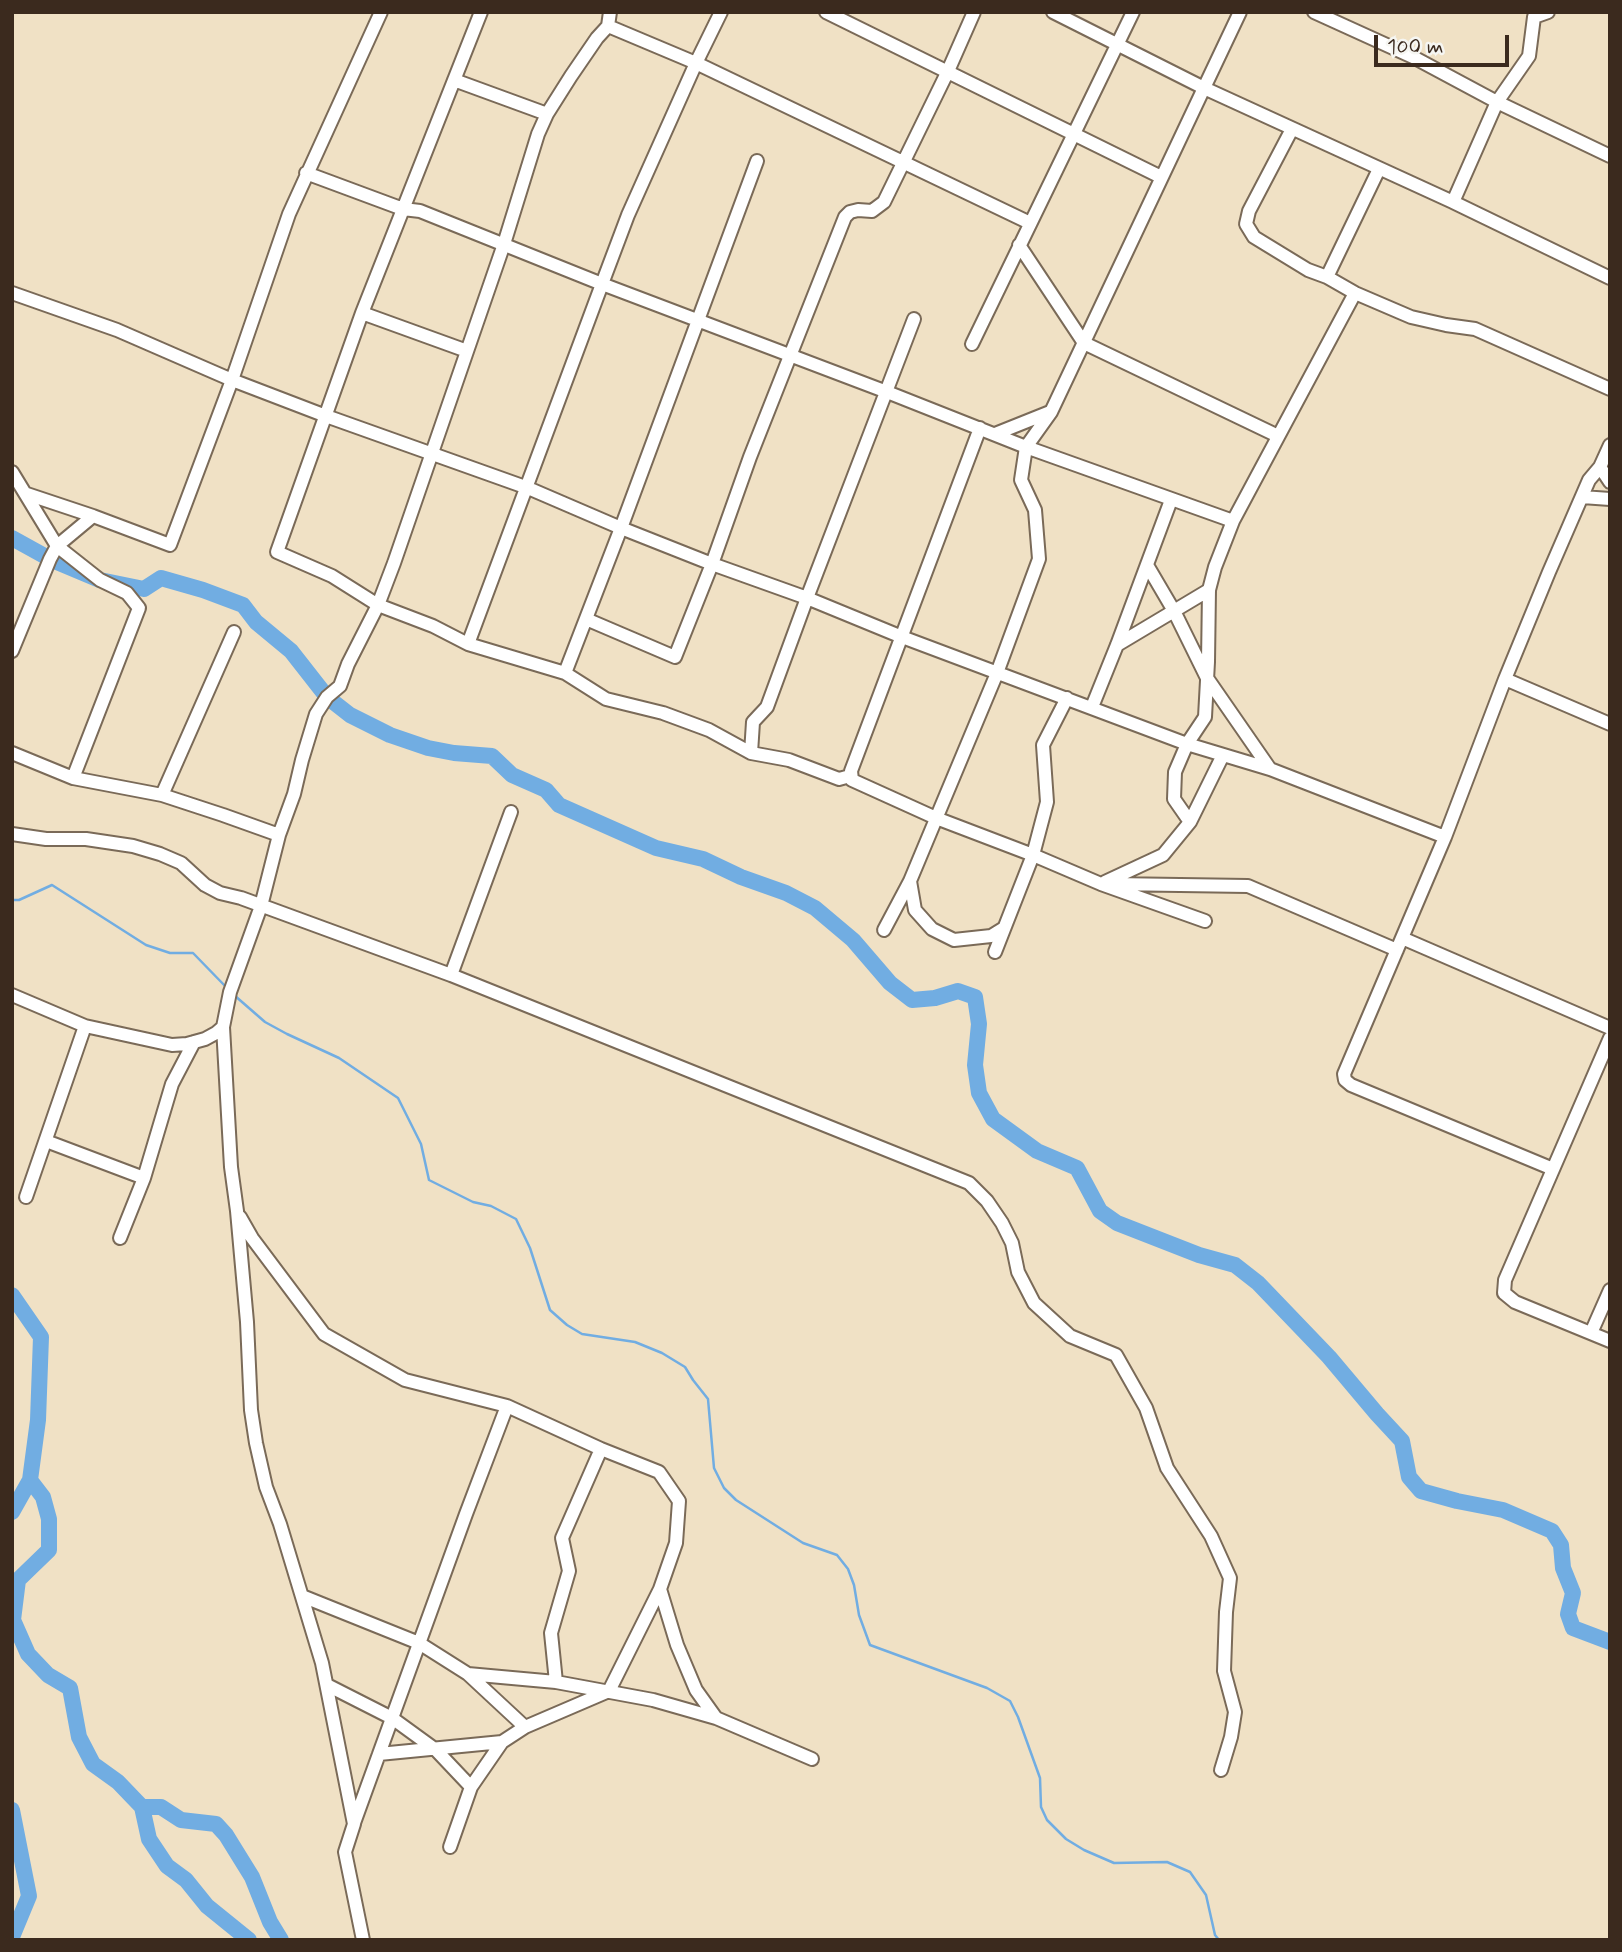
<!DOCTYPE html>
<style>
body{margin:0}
#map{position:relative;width:1622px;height:1952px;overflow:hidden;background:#f0e1c5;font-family:Mynerve,sans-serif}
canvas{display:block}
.frame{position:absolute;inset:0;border:14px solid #3b2a1e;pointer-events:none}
.scale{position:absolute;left:1374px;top:35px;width:135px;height:32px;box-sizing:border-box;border:4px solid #3b2a1e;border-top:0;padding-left:9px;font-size:21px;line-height:24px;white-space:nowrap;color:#3b2a1e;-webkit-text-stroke:5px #f6f6f2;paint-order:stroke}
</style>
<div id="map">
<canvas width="1622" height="1952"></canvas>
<div class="frame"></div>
<div class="scale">100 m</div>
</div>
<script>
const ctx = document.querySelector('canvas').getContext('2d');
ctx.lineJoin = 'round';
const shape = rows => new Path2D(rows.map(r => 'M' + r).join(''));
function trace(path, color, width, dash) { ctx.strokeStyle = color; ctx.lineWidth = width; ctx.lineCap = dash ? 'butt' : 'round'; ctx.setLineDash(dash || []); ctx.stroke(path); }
const stream = shape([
 [12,900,19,900,52,885,146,945,170,953,193,953,227,988],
 [234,995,265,1022,287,1034,339,1058,398,1098,421,1144,429,1180,473,1202,491,1206,516,1219,530,1248,550,1310,567,1325,582,1334,635,1342,662,1353,685,1367,693,1380,708,1399,714,1468,724,1488,736,1500,803,1543,837,1555,848,1569,854,1585,859,1615,870,1645,987,1688,1010,1701,1018,1717,1040,1778,1041,1807,1047,1820,1066,1839,1084,1850,1114,1863,1167,1862,1190,1872,1206,1895,1215,1935,1219,1940]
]);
const river = shape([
 [12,538,50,559,100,580,144,589,161,578,203,590,243,605,256,622,291,651,327,697,350,715,390,735,428,748,454,753,492,756,512,775,546,790,559,805,656,848,703,859,741,877,786,893,815,908,853,940,890,983,912,1000,935,998,958,991,975,997,979,1024,975,1065,979,1093,993,1119,1037,1151,1077,1168,1100,1211,1117,1223,1199,1255,1235,1265,1258,1283,1329,1357,1377,1414,1402,1441,1409,1477,1421,1491,1457,1501,1503,1510,1552,1531,1561,1545,1563,1568,1573,1593,1568,1614,1573,1628,1610,1642],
 [12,1295,41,1337,38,1420,30,1480,12,1512],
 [30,1480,43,1497,49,1519,49,1550,18,1580,13,1620,28,1654,48,1675,70,1688,79,1737,93,1764,118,1782,142,1807,161,1807,181,1820,216,1824,226,1835,252,1877,270,1922,281,1940],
 [142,1807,149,1839,167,1866,186,1880,207,1906,249,1940],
 [12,1810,29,1896,12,1937]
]);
const minor = shape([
 [481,12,362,313,277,552,332,576,378,605,433,626,468,644,565,673,621,528,757,161],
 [826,12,1161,177],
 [1053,12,1204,88,1240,12],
 [1314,12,1413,57,1497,102,1610,156],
 [1548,12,1534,17,1529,56,1497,102,1453,202,1610,278],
 [608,26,696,63,1030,223],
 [454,80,547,114],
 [1292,129,1249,211,1246,224,1254,237,1308,270,1327,277,1355,293,1411,317,1446,325,1475,329,1610,389],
 [306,173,403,209,420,211,602,284,628,215,696,63,721,12],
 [1019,245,1084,343,1278,436],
 [1327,277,1379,169],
 [12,293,117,330,232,380,326,416,528,488,621,528,712,564,807,598,902,637,1187,744,1270,769,1445,837],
 [362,313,467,351],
 [972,344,1133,12],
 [980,428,851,771,852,780,936,818,1033,855,1101,884,1205,921],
 [995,434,1050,412],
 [1600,467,1610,482],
 [12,472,57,546,100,580,127,593,139,608,73,778],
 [27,494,93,516],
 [1582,497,1610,499],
 [1147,565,1174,611,1207,678,1270,769],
 [586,619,675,657,712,564,750,457,845,217,850,212,858,210,872,211,884,202,948,71,974,12],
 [468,644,602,284,887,392,1026,447,1233,521],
 [1117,645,1209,590],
 [12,651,50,559,57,546,93,516,170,545,232,380,289,214,381,12],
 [565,673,606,699,663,713,709,730,751,753,789,760,839,779,850,776],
 [1505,679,1610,724],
 [1092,707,1117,645,1171,500],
 [12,753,73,778,162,795,223,815,279,835],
 [751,753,753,722,767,707,807,598,914,319],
 [162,795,234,632],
 [1190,822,1174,799,1175,772,1187,744,1205,717,1208,662,1209,590,1215,567,1233,521,1355,293],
 [12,834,46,839,86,839,133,846,160,854,181,863,205,885,220,893,241,898,451,975,969,1183,987,1201,1002,1223,1012,1243,1018,1272,1034,1303,1070,1336,1116,1355,1146,1408,1167,1468,1211,1536,1230,1578,1226,1612,1224,1671,1235,1712,1231,1737,1221,1770],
 [910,881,915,910,932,929,954,940,991,936,1004,928],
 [1105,882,1163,855,1190,822,1223,755],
 [1112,884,1248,886,1397,950],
 [884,930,910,881,997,673,1039,559,1035,510,1021,480,1026,447,1051,412,1204,88,1453,202],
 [1402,938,1610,1028],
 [995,952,1033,855,1047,802,1043,745,1067,698],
 [451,975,511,812],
 [12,995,85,1026,172,1045,187,1044,205,1039,216,1033,223,1027],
 [1610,1038,1505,1280,1504,1293,1515,1302,1610,1341],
 [46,1141,144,1178],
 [1553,1169,1351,1085,1345,1080,1344,1074,1445,837,1505,679,1549,572,1589,480,1600,467,1610,445],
 [26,1197,85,1026],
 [240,1217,252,1238,324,1334,405,1380,507,1406,601,1449,659,1472,679,1501,676,1543,660,1589,677,1645,696,1690,716,1718,812,1759],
 [120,1238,144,1178,172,1084,194,1042],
 [1591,1333,1610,1290],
 [302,1596,419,1643,468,1674,525,1727],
 [468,1674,556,1682,653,1700,716,1718],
 [556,1682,551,1633,569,1571,562,1538,601,1449],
 [327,1685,392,1718,436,1750,471,1787],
 [379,1754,502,1742],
 [354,1823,466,1514,507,1406],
 [450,1847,471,1787,502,1742,525,1727,609,1691,660,1589],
 [363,1940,345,1852,354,1824,322,1663,280,1524,266,1487,256,1443,251,1410,247,1322,237,1211,231,1167,223,1027,230,992,261,906,279,835,294,794,302,760,316,714,327,697,340,686,348,664,378,605,394,563,504,244,538,134,547,114,571,76,597,38,608,26,610,12]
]);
trace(stream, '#71ade2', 2.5);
trace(river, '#71ade2', 16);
trace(minor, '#7a6a58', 16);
trace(minor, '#fff', 12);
</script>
